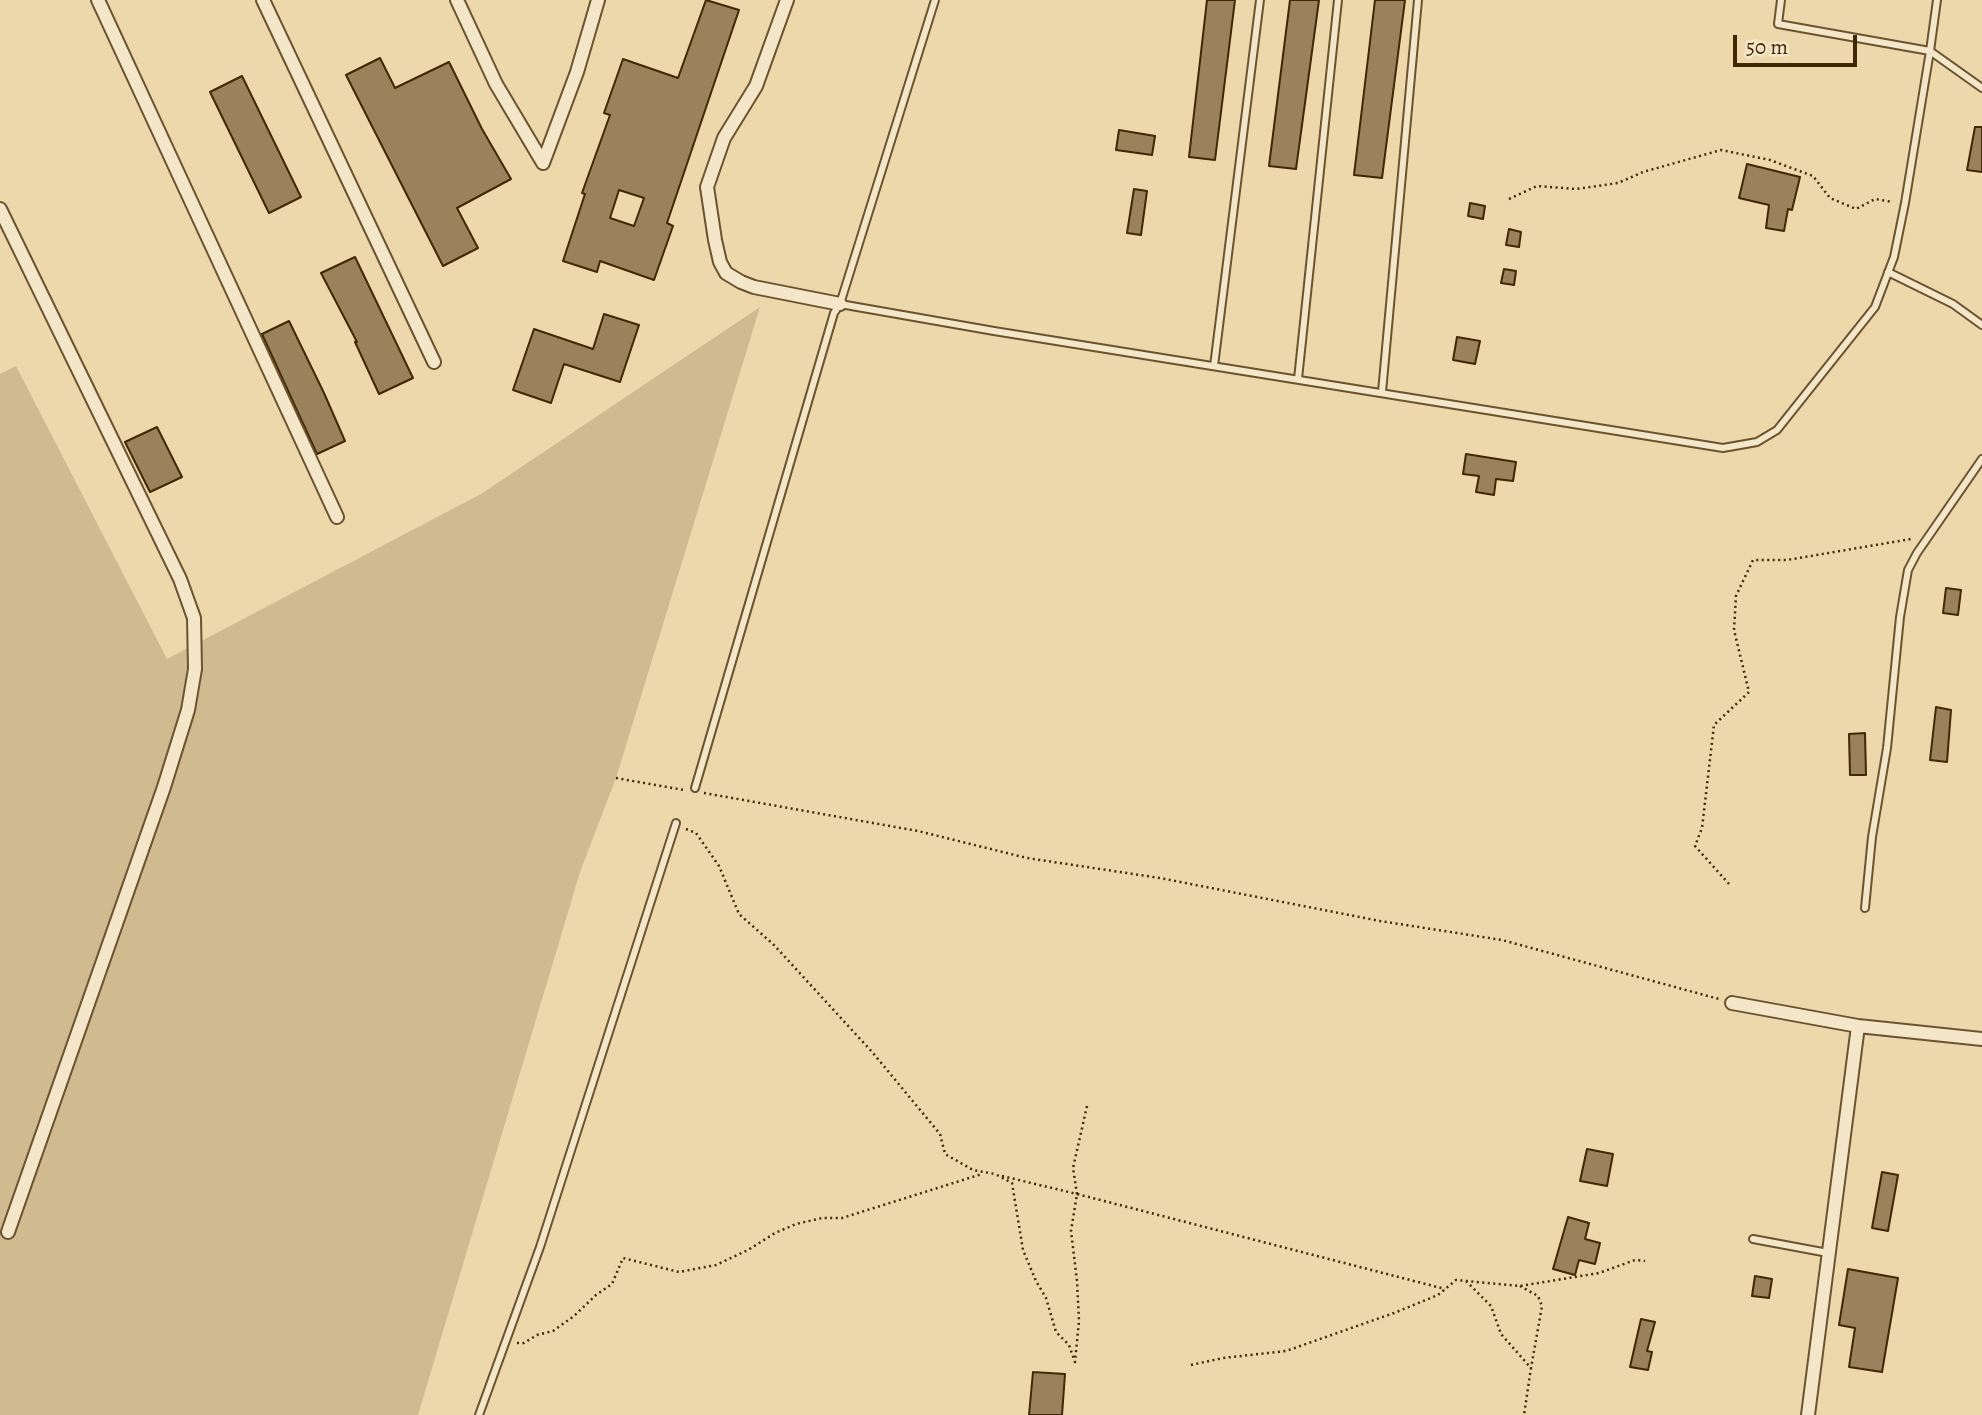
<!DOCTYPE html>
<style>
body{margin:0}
#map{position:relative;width:1982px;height:1415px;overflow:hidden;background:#edd8ac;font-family:Alegreya,serif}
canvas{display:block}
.scale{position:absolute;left:1733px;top:35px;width:124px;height:32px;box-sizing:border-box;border:4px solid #412705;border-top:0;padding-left:9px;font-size:21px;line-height:24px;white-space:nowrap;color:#412705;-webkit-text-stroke:5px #f3e6c9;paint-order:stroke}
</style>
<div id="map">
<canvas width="1982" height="1415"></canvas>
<div class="scale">50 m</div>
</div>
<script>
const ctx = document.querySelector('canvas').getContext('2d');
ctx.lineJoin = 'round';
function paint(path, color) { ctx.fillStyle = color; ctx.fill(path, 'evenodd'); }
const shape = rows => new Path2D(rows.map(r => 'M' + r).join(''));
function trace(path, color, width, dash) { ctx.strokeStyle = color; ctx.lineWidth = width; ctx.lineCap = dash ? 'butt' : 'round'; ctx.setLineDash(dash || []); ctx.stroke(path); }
const green = shape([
 [760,307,616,778,580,872,418,1415,0,1415,0,374,16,366,167,659,481,494]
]);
const building = shape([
 [706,0,739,10,667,223,673,226,654,280,600,261,597,272,563,261,585,194,582,193,610,115,604,113,623,59,678,78,706,0],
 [619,190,644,198,634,226,610,218,619,190],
 [1207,0,1235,0,1215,160,1189,157,1207,0],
 [1290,0,1319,0,1296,169,1269,166,1290,0],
 [1375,0,1405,0,1382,178,1354,175,1375,0],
 [380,58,395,88,449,62,482,129,511,179,457,208,478,248,443,266,346,75,380,58],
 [242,76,301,197,269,213,210,92,242,76],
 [1975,127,1982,127,1982,172,1967,170,1975,127],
 [1119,130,1155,136,1152,155,1116,150,1119,130],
 [1747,164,1800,177,1792,210,1788,209,1784,231,1766,228,1769,205,1739,198,1747,164],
 [1134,189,1147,191,1141,235,1127,233,1134,189],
 [1470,203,1485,206,1483,219,1468,216,1470,203],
 [1509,229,1521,232,1519,247,1506,245,1509,229],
 [355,257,413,378,379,394,355,342,357,342,321,273,355,257],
 [1504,269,1516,271,1514,285,1501,283,1504,269],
 [604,314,639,325,620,382,564,364,551,403,513,390,534,329,593,349,604,314],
 [289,321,324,393,345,441,317,454,262,334,289,321],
 [1457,337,1480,341,1475,364,1453,360,1457,337],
 [157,427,182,477,150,492,125,442,157,427],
 [1466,454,1516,462,1513,481,1496,479,1494,495,1476,492,1479,476,1463,474,1466,454],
 [1946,588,1961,590,1958,615,1943,613,1946,588],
 [1936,707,1951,710,1947,762,1930,760,1936,707],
 [1865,733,1866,775,1850,775,1849,734,1865,733],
 [1587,1149,1613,1154,1607,1186,1580,1181,1587,1149],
 [1882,1172,1898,1175,1888,1231,1872,1228,1882,1172],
 [1568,1217,1589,1223,1585,1239,1600,1243,1595,1264,1579,1260,1575,1275,1553,1269,1568,1217],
 [1848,1269,1898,1278,1882,1372,1849,1367,1855,1328,1839,1325,1848,1269],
 [1755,1276,1772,1279,1769,1298,1752,1296,1755,1276],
 [1641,1319,1655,1322,1647,1351,1652,1352,1648,1370,1630,1367,1641,1319],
 [1033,1372,1065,1374,1062,1415,1029,1415,1033,1372]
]);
const path = shape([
 [1509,199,1537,186,1576,189,1618,183,1643,172,1721,150,1770,160,1813,176,1830,198,1856,209,1875,199,1893,202],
 [616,778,684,790],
 [704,793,918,831,1027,858,1160,878,1380,921,1502,940,1719,999],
 [686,829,696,833,719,866,739,914,774,945,873,1053,940,1134,945,1154,973,1170,995,1174],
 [1729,884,1695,846,1702,828,1714,725,1749,692,1734,630,1736,596,1753,560,1787,560,1911,539],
 [997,1175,1012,1183,1023,1250,1036,1281,1046,1298,1056,1332,1069,1345,1075,1362,1079,1321,1077,1281,1071,1231,1077,1194,1445,1289],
 [1002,1176,1077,1194,1073,1168,1087,1106],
 [1466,1281,1491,1306,1501,1334,1531,1368,1524,1415],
 [1520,1286,1538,1296,1542,1306,1531,1368],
 [517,1343,524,1343,537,1335,553,1331,574,1316,596,1295,612,1284,623,1258,679,1272,716,1265,748,1250,775,1233,796,1224,822,1218,842,1218,982,1174],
 [1191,1365,1223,1358,1286,1351,1394,1313,1438,1295,1456,1280,1520,1286,1599,1273,1635,1260,1645,1261]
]);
const service = shape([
 [1781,0,1778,24,1930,51,1937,0],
 [1888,272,1953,304,1982,325],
 [840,304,994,331,1723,448,1757,442,1777,430,1875,307,1894,257,1905,203,1930,51,1982,88],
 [1214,366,1260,0],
 [1298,379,1338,0],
 [1382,392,1418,0],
 [695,788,834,313,840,304,935,0],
 [1865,908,1872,837,1887,748,1900,617,1908,570,1917,553,1982,459],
 [1753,1239,1828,1253],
 [479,1415,540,1247,676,823]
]);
const minor = shape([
 [98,0,337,517],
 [263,0,434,362],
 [457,0,496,84,543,163],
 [787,0,756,86,724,138,707,187,715,240,720,262,726,273,741,282,754,287,840,304],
 [543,163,577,72,598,0],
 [0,209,180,579,194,618,195,669,188,710,164,787,8,1232],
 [1732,1003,1858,1026,1982,1039],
 [1808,1415,1858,1026]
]);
paint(green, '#d0ba90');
paint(building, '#9a835c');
trace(building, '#412705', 2);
trace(service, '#6c532f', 10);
trace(minor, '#6c532f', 16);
trace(path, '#412705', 2.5, [2, 3.5]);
trace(service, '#f3e6c9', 6);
trace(minor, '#f3e6c9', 12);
</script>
